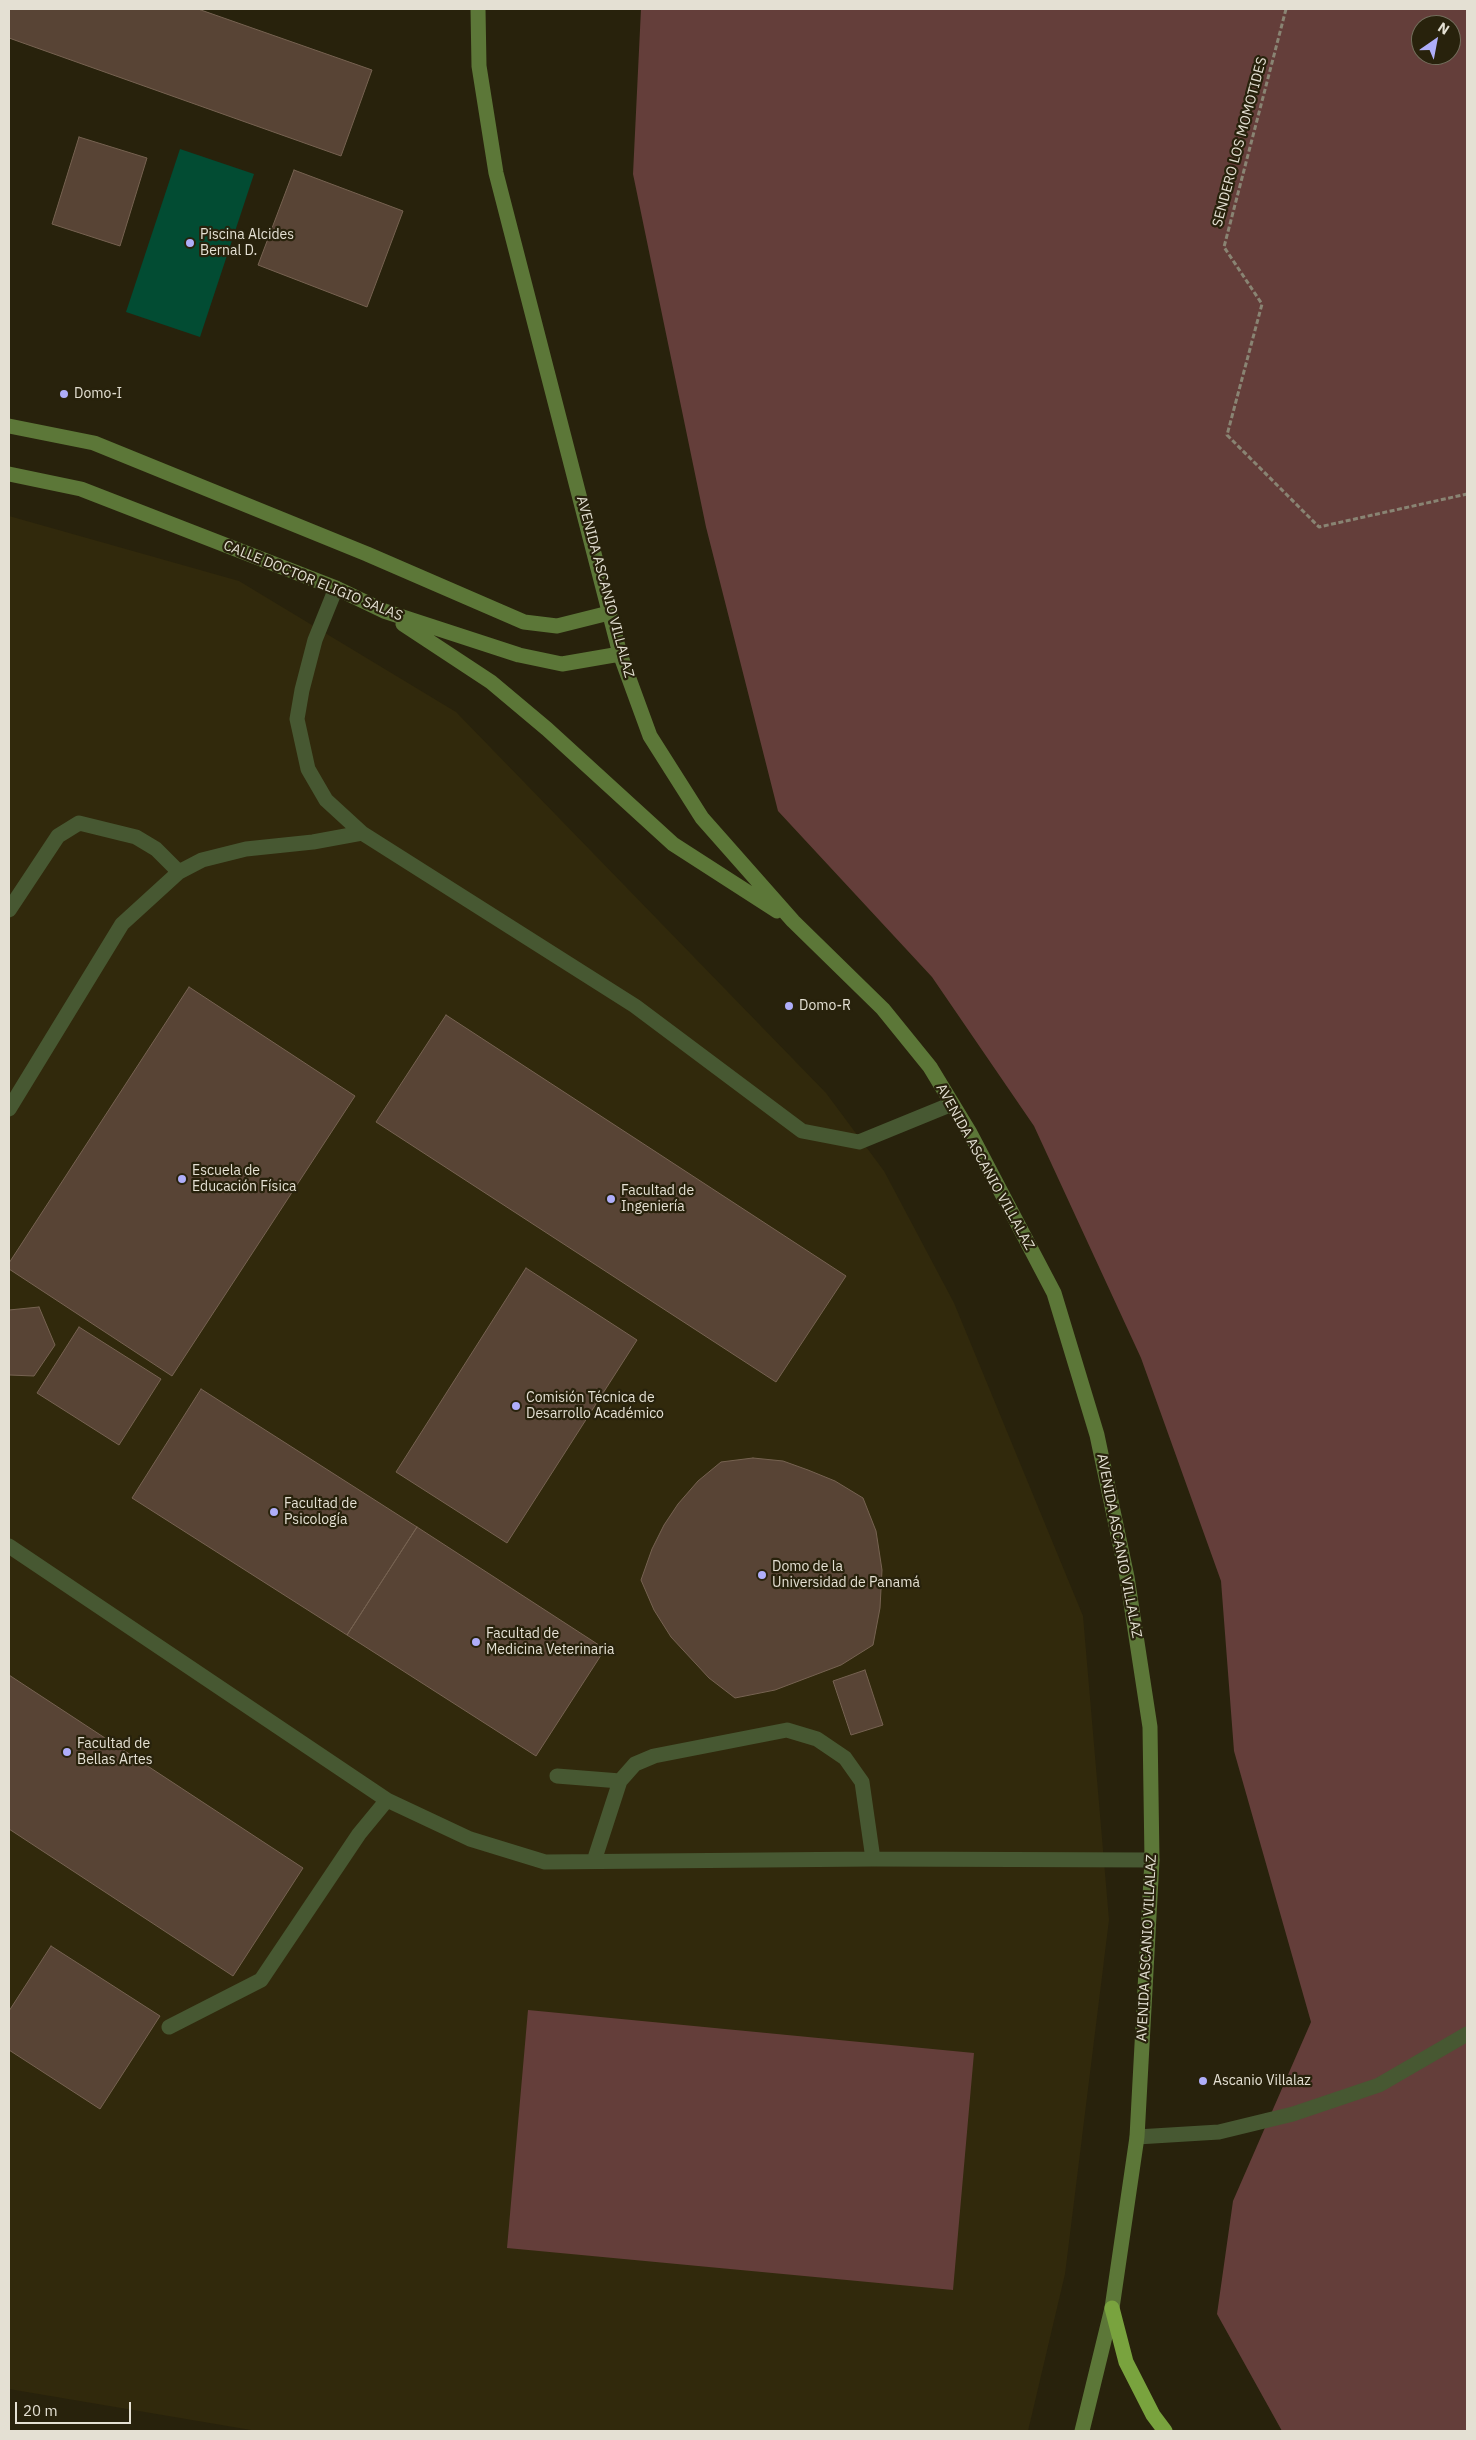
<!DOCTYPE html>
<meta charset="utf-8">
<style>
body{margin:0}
#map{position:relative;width:1476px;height:2440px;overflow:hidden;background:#28220c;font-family:"IBM Plex Sans",sans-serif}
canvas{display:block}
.frame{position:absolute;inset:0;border:10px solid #e4e0d3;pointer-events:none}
.north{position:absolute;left:1411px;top:15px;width:50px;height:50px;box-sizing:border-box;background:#28220c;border:1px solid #736e5c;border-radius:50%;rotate:33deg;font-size:14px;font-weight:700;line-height:20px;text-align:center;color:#e4e0d3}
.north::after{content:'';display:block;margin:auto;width:18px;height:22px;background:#afaefa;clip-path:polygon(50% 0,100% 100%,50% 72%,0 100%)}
.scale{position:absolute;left:15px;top:2402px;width:116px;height:22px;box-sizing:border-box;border:2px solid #e4e0d3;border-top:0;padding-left:6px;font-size:15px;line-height:18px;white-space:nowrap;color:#e4e0d3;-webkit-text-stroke:4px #28220c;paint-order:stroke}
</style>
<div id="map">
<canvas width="1476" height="2440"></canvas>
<div class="frame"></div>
<div class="north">N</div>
<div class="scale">20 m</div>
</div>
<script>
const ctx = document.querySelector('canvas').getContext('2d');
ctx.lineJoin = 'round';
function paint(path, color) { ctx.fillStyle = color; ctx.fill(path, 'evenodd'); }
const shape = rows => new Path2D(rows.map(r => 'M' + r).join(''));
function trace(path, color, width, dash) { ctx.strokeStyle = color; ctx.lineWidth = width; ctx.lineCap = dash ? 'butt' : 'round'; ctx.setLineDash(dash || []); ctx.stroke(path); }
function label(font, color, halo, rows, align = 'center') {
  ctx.font = font + ' "IBM Plex Sans",sans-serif'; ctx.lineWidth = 4.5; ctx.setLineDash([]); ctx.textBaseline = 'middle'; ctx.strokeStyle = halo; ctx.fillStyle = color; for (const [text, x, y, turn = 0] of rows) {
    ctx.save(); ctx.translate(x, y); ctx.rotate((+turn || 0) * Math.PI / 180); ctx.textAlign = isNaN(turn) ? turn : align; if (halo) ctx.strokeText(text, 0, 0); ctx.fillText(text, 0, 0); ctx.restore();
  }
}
const built = shape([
 [9,516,239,581,456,712,826,1093,884,1171,954,1303,1083,1616,1109,1920,1065,2274,1028,2431,257,2431,9,2389]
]);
const green = shape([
 [641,9,1467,9,1467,2431,1282,2431,1217,2314,1233,2201,1311,2022,1234,1751,1221,1581,1141,1358,1034,1126,932,977,778,811,706,527,633,174],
 [1421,25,1451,25,1451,55,1421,55],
 [528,2010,974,2053,953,2290,507,2248]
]);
const water = shape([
 [180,149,254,174,200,337,126,312]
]);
const building = shape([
 [9,9,198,9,372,70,341,156,9,38,9,9],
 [79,137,147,158,120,246,52,224,79,137],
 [294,170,403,211,367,307,258,265,294,170],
 [189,987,355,1096,172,1376,9,1269,9,1263,189,987],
 [446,1015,846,1276,776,1382,376,1122,446,1015],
 [526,1268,637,1340,507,1543,396,1472,526,1268],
 [39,1307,55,1345,34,1376,9,1375,9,1310,39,1307],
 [79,1327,161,1379,119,1445,37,1393,79,1327],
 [201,1389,417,1527,347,1635,132,1498,201,1389],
 [753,1458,783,1461,808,1470,835,1481,863,1498,876,1531,882,1570,880,1608,873,1645,841,1665,775,1690,735,1698,709,1678,671,1637,654,1610,641,1580,652,1549,664,1525,678,1504,698,1481,721,1462,753,1458],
 [417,1527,605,1649,536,1756,347,1635,417,1527],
 [865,1670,883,1725,851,1735,833,1681,865,1670],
 [9,1675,303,1868,233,1976,9,1829,9,1675],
 [51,1946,160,2016,100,2109,9,2050,9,2011,51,1946]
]);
const path = shape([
 [1286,9,1224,247,1262,304,1227,435,1319,527,1467,494]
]);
const lane = shape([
 [336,588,315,640,302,690,297,719,308,769,326,800,362,833,635,1006,802,1131,859,1142,952,1104],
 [9,910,58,836,79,823,136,837,156,849,179,872],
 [9,1109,122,924,179,872,202,860,246,849,313,842,362,833],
 [9,1546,387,1800,470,1839,545,1862,873,1859,1152,1860],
 [557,1776,620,1781],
 [594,1861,620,1781,635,1764,654,1756,787,1730,817,1739,845,1758,862,1782,873,1859],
 [169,2027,261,1980,359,1834,387,1800],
 [1137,2137,1219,2132,1293,2114,1379,2085,1467,2034]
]);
const secondary = shape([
 [478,9,479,66,496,173,620,654,650,736,702,818,793,921,883,1009,930,1067,970,1133,1054,1293,1097,1435,1127,1577,1150,1727,1152,1860,1137,2137,1112,2308,1082,2431],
 [9,426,94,443,367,554,524,622,557,626,609,613],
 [9,474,81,489,336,588,384,611,519,655,562,664,620,654],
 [403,624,491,682,547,729,673,844,777,911]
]);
const highway = shape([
 [1112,2308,1126,2362,1153,2415,1165,2431]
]);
const markers = [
 [190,243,5,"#afaefa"],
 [64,394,5,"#afaefa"],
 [789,1006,5,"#afaefa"],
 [182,1179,5,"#afaefa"],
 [611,1199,5,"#afaefa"],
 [516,1406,5,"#afaefa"],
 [274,1512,5,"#afaefa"],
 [762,1575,5,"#afaefa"],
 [476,1642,5,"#afaefa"],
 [67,1752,5,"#afaefa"],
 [1203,2081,5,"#afaefa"]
];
const streetNames = [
 ["SENDERO LOS MOMOTIDES",1240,142,-75],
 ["CALLE DOCTOR ELIGIO SALAS",313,581,22],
 ["AVENIDA ASCANIO VILLALAZ",605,587,75],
 ["AVENIDA ASCANIO VILLALAZ",985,1167,61],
 ["AVENIDA ASCANIO VILLALAZ",1119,1546,79],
 ["AVENIDA ASCANIO VILLALAZ",1147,1948,-87]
];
const poiNames = [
 ["Piscina Alcides",200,235],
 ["Bernal D.",200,251],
 ["Domo-I",74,394],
 ["Domo-R",799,1006],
 ["Escuela de",192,1171],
 ["Educación Física",192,1187],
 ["Facultad de",621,1191],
 ["Ingeniería",621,1207],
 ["Comisión Técnica de",526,1398],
 ["Desarrollo Académico",526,1414],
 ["Facultad de",284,1504],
 ["Psicología",284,1520],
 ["Domo de la",772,1567],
 ["Universidad de Panamá",772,1583],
 ["Facultad de",486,1634],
 ["Medicina Veterinaria",486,1650],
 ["Facultad de",77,1744],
 ["Bellas Artes",77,1760],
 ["Ascanio Villalaz",1213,2081]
];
paint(built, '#31290c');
paint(green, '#643e3a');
paint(water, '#024c33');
paint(building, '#584435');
trace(building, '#766251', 1);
trace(path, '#898473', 3, [5, 2.5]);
trace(lane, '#475832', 15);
trace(secondary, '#5c7738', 15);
trace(highway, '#79a33e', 15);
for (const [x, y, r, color] of markers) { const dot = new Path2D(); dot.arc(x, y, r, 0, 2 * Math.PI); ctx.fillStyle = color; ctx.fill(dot); trace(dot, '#28220c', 2); }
label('14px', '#e4e0d3', '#28220c', streetNames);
label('14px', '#e4e0d3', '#28220c', poiNames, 'left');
</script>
